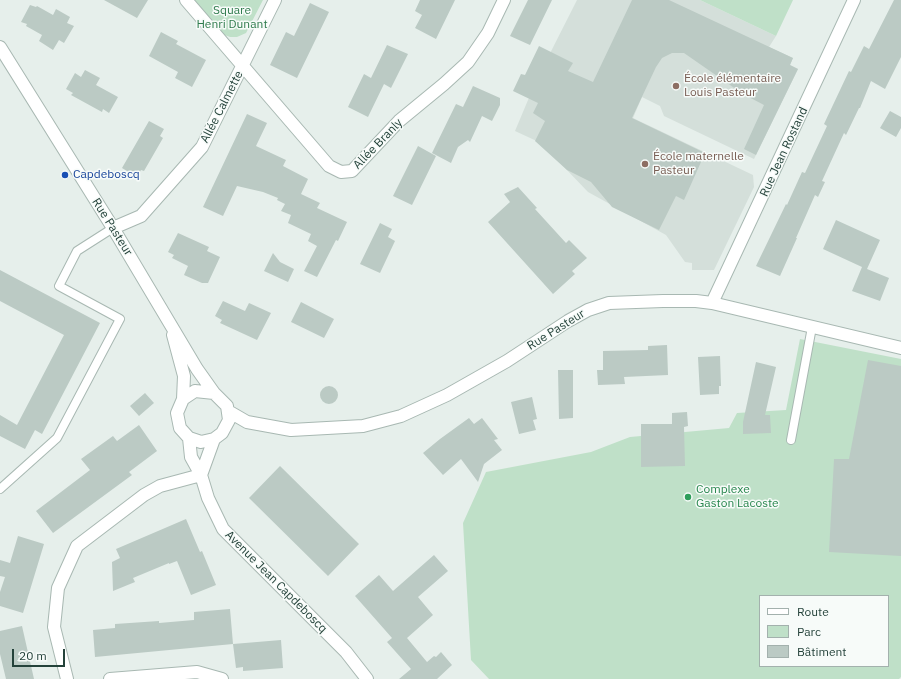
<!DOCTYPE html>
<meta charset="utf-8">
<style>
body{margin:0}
#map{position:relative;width:901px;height:679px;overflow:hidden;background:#e6efeb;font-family:"IBM Plex Sans",sans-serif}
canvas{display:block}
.legend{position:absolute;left:759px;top:595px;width:130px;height:72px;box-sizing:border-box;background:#f7fbf9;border:1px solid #a3b1ad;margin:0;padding:5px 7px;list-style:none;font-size:12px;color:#24423a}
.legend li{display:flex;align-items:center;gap:8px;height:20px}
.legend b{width:20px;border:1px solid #a3b1ad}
.scale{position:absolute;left:12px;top:649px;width:53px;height:18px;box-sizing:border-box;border:2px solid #24423a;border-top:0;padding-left:5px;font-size:12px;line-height:14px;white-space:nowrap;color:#24423a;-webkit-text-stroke:3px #f7fbf9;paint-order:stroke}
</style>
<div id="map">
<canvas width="901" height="679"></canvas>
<ul class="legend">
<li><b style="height:5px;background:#fff"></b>Route</li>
<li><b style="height:11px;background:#bfe0c8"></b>Parc</li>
<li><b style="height:11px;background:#bbcac4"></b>Bâtiment</li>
</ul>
<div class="scale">20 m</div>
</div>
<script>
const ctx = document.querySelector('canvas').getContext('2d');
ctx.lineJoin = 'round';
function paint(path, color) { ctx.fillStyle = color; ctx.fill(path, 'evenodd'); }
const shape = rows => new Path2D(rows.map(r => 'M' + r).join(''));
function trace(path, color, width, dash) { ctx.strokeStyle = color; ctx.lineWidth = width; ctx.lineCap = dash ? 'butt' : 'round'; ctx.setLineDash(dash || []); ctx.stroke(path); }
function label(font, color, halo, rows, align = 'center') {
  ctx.font = font + ' "IBM Plex Sans",sans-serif'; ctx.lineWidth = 3; ctx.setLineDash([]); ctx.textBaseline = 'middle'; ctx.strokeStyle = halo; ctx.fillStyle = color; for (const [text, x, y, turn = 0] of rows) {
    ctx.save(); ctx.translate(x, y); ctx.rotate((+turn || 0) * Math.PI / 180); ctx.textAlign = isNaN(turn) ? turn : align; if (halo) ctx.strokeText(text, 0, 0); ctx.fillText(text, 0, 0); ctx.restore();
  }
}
const built = shape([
 [577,0,700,0,776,36,769,47,793,58,790,65,798,69,754,159,664,116,660,106,642,97,633,118,753,175,754,187,714,270,692,270,692,263,685,262,666,235,588,192,541,143,515,131,536,81]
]);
const green = shape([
 [192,0,263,0,246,33,237,37,230,37,222,34],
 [700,0,793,0,776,36],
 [800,339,901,359,901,677,899,679,489,679,471,660,463,523,486,472,591,452,630,437,729,428,737,413,786,410],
 [760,596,888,596,888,666,760,666]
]);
const building = shape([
 [104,0,148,0,137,18],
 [420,0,455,0,436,39,415,28,422,15,415,11],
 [528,0,552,0,530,45,510,36],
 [632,0,669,0,793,58,790,65,798,69,756,155,744,149,764,105,743,94,684,53,672,53,662,58,656,67,632,118,705,153,684,200,676,196,659,230,612,207,591,182,567,170,535,141,545,121,533,113,538,103,513,91,521,74,525,75,539,46,573,63,568,71,593,82],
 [894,0,901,0,901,57,885,89,871,81,860,108,859,108,846,135,844,133,822,181,825,182,818,197,815,195,796,238,797,238,780,276,756,266,786,204,787,205,802,172,805,173,827,126,824,124,849,71,851,72,864,46,869,49],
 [310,3,329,12,297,78,270,65,286,32,294,36],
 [30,5,36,7,37,6,53,15,56,9,70,17,67,23,74,26,64,43,59,40,53,50,39,41,42,35,26,26,27,24,21,22],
 [161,32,178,41,176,44,206,60,192,87,175,78,178,72,149,56],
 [387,45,408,54,391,88,384,84,368,117,348,107,364,74,371,78],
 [85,70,100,78,96,85,118,97,109,113,103,109,102,112,71,95,73,93,66,89,75,73,81,77],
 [473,86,500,98,500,105,492,121,482,116,470,142,468,140,458,147,451,163,432,153,456,104,463,107],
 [890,111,901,117,901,128,896,137,880,128],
 [247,114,267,123,256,146,286,160,283,166,308,179,301,194,320,203,317,208,347,222,338,241,336,240,317,277,304,271,317,246,308,241,311,234,288,223,291,215,281,211,285,204,277,200,278,198,263,192,237,186,223,216,203,207],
 [149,121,164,129,160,136,163,138,144,171,141,170,137,177,122,168],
 [418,146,436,156,412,205,393,196],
 [518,187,537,208,535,209,566,243,569,240,587,258,572,271,575,274,553,294,488,222,510,202,504,194],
 [836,220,880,240,867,269,889,278,880,301,852,291,862,267,823,249],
 [380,223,392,229,388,237,395,241,380,273,360,264],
 [178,233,209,247,207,251,220,257,208,283,202,283,184,275,188,266,172,258,174,255,168,252],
 [273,253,280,262,294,269,288,282,264,271],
 [0,270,100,323,42,434,35,430,25,449,0,436,0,415,17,425,64,335,0,301],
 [223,301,245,311,249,303,271,313,257,340,220,323,222,320,215,316],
 [301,302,334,319,324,338,291,322],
 [667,345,668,375,624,377,625,384,598,385,597,370,603,370,603,351,648,350,648,346],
 [720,356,721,386,719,386,719,394,700,395,698,357],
 [868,360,901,366,901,556,829,552,834,459,849,459],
 [756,362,776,367,765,415,770,415,771,433,743,434,743,422],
 [558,370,573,370,573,418,559,419],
 '320 395a9 9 0 1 1 18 0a9 9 0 1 1-18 0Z',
 [145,393,154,403,139,416,130,406],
 [532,397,537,419,533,420,536,430,519,434,511,402],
 [687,412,688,426,684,427,685,466,641,467,641,424,672,424,672,413],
 [469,418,474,424,482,418,498,439,494,440,502,450,484,464,478,482,461,459,443,475,423,453,440,439],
 [139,425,157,451,129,472,132,475,53,533,36,511,90,470,81,459,113,436,117,441],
 [280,466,359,544,328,576,249,498],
 [186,519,200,552,202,551,216,585,191,595,177,561,169,564,169,563,133,578,135,582,113,591,112,562,120,558,116,549],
 [18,536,44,544,23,613,0,606,0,592,5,577,0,576,0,560,10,563],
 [434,555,448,571,418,597,433,615,407,638,427,662,434,656,436,657,441,652,452,665,437,679,399,679,411,669,387,642,392,638,355,596,379,575,393,591],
 [230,609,233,644,95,657,93,630,115,628,115,624,159,621,159,623,194,620,194,612],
 [22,626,34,679,6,679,0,654,0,631],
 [281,640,283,668,243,671,243,667,236,668,233,644]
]);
const service = shape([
 [791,440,812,327],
 [0,489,57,438,120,319,59,286,77,251,113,228]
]);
const minor = shape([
 [186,0,329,166,341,172,352,171,399,121,444,84,468,62,488,33,504,0],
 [0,47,113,228,197,369,214,393],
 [113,228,141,216,202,147,275,0],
 [712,303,854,0],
 [173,335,184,376,183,399],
 [195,391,214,393,227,406,229,420,222,433,214,439,201,442,189,438,180,428,177,413,183,399,195,391],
 [228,411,247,422,291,430,363,426,401,416,447,395,507,361,568,321,588,310,609,303,663,301,696,301,712,303,901,348],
 [189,438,191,457,201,475,208,498,223,529,346,652,367,679],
 [201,475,214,439],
 [67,679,54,627,58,588,77,546,144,495,160,486,201,475],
 [110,679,197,672,222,679]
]);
const markers = [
 [676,86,4,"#8d6e63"],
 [645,164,4,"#8d6e63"],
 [65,175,4,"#1a4fb4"],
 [688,497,4,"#2e9e5b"]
];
const parkNames = [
 ["Square",232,11],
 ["Henri Dunant",232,25]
];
const educationNames = [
 ["École élémentaire",684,79],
 ["Louis Pasteur",684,93],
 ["École maternelle",653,157],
 ["Pasteur",653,171]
];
const streetNames = [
 ["Allée Calmette",222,107,-63],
 ["Allée Branly",378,144,-46],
 ["Rue Jean Rostand",784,152,-65],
 ["Rue Pasteur",112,227,58],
 ["Rue Pasteur",556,330,-32],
 ["Avenue Jean Capdeboscq",276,582,45]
];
const transitNames = [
 ["Capdeboscq",73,175]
];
const leisureNames = [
 ["Complexe",696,490],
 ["Gaston Lacoste",696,504]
];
paint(built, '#d4dfda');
paint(green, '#bfe0c8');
paint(building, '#bbcac4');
trace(service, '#a8b8b2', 10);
trace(minor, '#a8b8b2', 14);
trace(service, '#fff', 8);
trace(minor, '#fff', 12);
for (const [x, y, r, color] of markers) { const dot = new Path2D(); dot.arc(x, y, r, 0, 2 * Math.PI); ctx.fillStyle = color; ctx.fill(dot); trace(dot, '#f7fbf9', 1.5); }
label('12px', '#2d7a4b', '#f7fbf9', parkNames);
label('12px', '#785e54', '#f7fbf9', educationNames, 'left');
label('12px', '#24423a', '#f7fbf9', streetNames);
label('12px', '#164399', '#f7fbf9', transitNames, 'left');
label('12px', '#27864d', '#f7fbf9', leisureNames, 'left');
</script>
